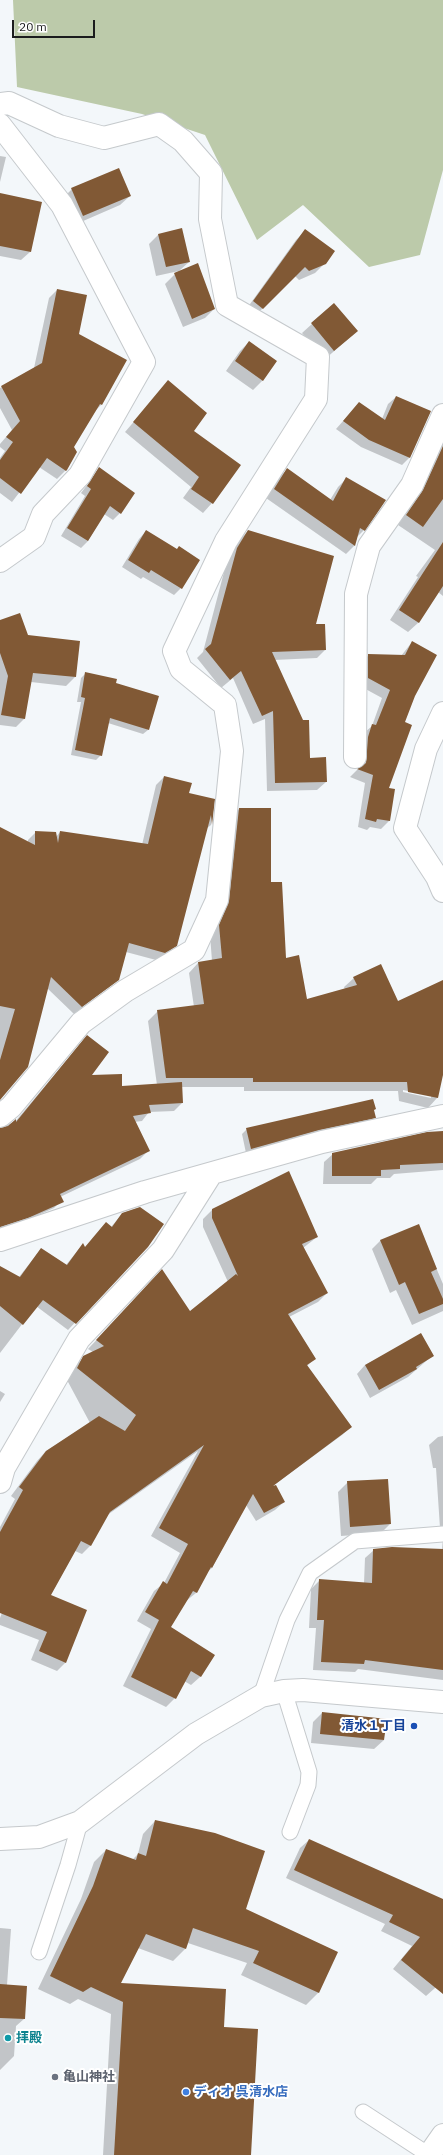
<!DOCTYPE html>
<meta charset="utf-8">
<style>
body{margin:0}
#map{position:relative;width:443px;height:2155px;overflow:hidden;background:#f3f7fa;font-family:"IBM Plex Sans",sans-serif}
canvas{display:block}
.scale{position:absolute;left:12px;top:20px;width:83px;height:18px;box-sizing:border-box;border:2px solid #1b1c1e;border-top:0;padding-left:5px;font-size:12px;line-height:14px;white-space:nowrap;color:#1b1c1e;-webkit-text-stroke:3px #fff;paint-order:stroke}
</style>
<div id="map">
<canvas width="443" height="2155"></canvas>
<div class="scale">20 m</div>
</div>
<script>
const ctx = document.querySelector('canvas').getContext('2d');
ctx.lineJoin = 'round';
function paint(path, color) { ctx.fillStyle = color; ctx.fill(path, 'evenodd'); }
const shape = rows => new Path2D(rows.map(r => 'M' + r).join(''));
function trace(path, color, width, dash) { ctx.strokeStyle = color; ctx.lineWidth = width; ctx.lineCap = dash ? 'butt' : 'round'; ctx.setLineDash(dash || []); ctx.stroke(path); }
function label(font, color, halo, rows, align = 'center') {
  ctx.font = font + ' "IBM Plex Sans","Noto Sans JP",sans-serif'; ctx.lineWidth = 4; ctx.setLineDash([]); ctx.textBaseline = 'middle'; ctx.strokeStyle = halo; ctx.fillStyle = color; for (const [text, x, y, turn = 0] of rows) {
    ctx.save(); ctx.translate(x, y); ctx.rotate((+turn || 0) * Math.PI / 180); ctx.textAlign = isNaN(turn) ? turn : align; if (halo) ctx.strokeText(text, 0, 0); ctx.fillText(text, 0, 0); ctx.restore();
  }
}
const green = shape([
 [13,0,443,0,443,170,420,255,369,267,303,205,257,240,205,135,142,114,17,87]
]);
const shadow = shape([
 [0,156,6,157,0,182],
 [72,189,130,196,120,205,74,225,63,198],
 [0,194,30,252,21,260,0,256],
 [181,229,189,262,179,271,156,276,149,244,158,235],
 [305,231,325,263,315,273,299,280,295,276,253,318,245,311,296,240],
 [175,274,214,309,205,318,183,327,165,284],
 [57,290,78,335,101,405,93,413,73,447,76,452,65,471,57,479,39,467,12,502,0,493,0,458,5,451,0,447,0,444,12,430,0,408,0,388,34,368,49,298],
 [334,304,357,331,324,360,302,333],
 [249,342,263,380,253,390,226,371,240,351],
 [168,382,192,431,212,503,203,513,183,498,191,487,125,432],
 [396,397,409,458,402,465,361,447,336,429,359,403,382,419,388,404],
 [443,436,443,596,438,592,418,623,408,632,390,620,418,577,416,576,435,550,398,525,414,500],
 [99,469,120,513,113,520,104,514,88,541,81,548,61,536,85,496,81,493],
 [287,470,330,500,338,487,346,479,364,530,357,537,354,546,346,554,266,498,278,478],
 [146,531,177,550,181,588,174,595,143,577,141,579,122,567,139,539],
 [248,531,315,625,325,650,317,658,274,660,309,759,326,782,317,790,267,791,265,719,253,724,233,678,221,688,197,658,203,652,228,557,239,540],
 [0,621,27,636,75,677,66,686,31,682,24,719,16,727,0,725],
 [412,642,414,696,404,723,387,789,389,821,381,829,370,827,367,830,358,827,365,783,350,777,358,769,360,746,364,733,372,726,382,698,360,686,360,663,369,655,401,656],
 [86,673,115,684,148,730,143,734,108,723,101,755,96,760,71,755,81,702,77,702,81,678],
 [164,777,188,794,214,800,211,825,206,829,176,945,167,954,156,960,126,952,118,979,74,1014,47,988,0,1099,0,834,28,843,28,840,36,832,56,837,60,832,142,845,156,785],
 [239,809,270,883,285,959,307,1000,345,990,344,987,354,978,398,1002,443,981,443,1070,437,1098,428,1108,399,1101,398,1091,244,1091,244,1087,181,1087,182,1103,174,1111,149,1112,142,1121,134,1122,148,1151,140,1159,60,1197,62,1200,54,1208,0,1232,0,1129,15,1121,14,1123,87,1036,90,1076,121,1087,157,1085,148,1021,158,1011,194,1007,189,973,198,963,212,961,210,935,230,819],
 [403,1090,431,1096,431,1098,403,1092],
 [375,1117,370,1122,246,1153,242,1134,247,1129],
 [443,1132,443,1170,394,1174,390,1178,377,1178,371,1184,323,1184,324,1162,333,1154],
 [212,1210,317,1237,303,1248,327,1293,318,1302,289,1317,315,1358,307,1366,351,1427,342,1435,274,1485,284,1502,275,1510,256,1521,246,1505,212,1568,206,1573,196,1593,186,1601,170,1627,214,1656,200,1677,191,1685,184,1681,175,1698,166,1707,123,1686,151,1629,137,1621,154,1591,164,1583,180,1553,151,1536,198,1451,106,1516,90,1546,82,1554,75,1551,50,1596,66,1662,57,1671,31,1660,39,1640,0,1625,0,1618,11,1589,0,1587,0,1527,15,1499,11,1496,37,1461,46,1451,90,1423,67,1380,75,1366,84,1357,93,1352,88,1349,154,1279,190,1313,228,1282,203,1227,203,1219],
 [122,1214,147,1246,68,1330,36,1306,0,1353,0,1271,19,1277,41,1249,66,1265,83,1244,84,1248,111,1227],
 [418,1225,443,1284,443,1311,412,1325,396,1290,390,1293,372,1249,380,1241],
 [421,1335,433,1355,408,1377,370,1398,357,1374,365,1365],
 [0,1391,5,1394,0,1402],
 [443,1436,443,1533,440,1528,436,1468,433,1468,429,1445,438,1437],
 [348,1482,390,1524,381,1533,341,1536,338,1492],
 [443,1538,443,1680,358,1669,355,1672,313,1670,316,1628,309,1628,311,1589,320,1580,364,1583,365,1558,374,1550,442,1550],
 [322,1713,384,1740,374,1749,311,1743,313,1722],
 [155,1821,244,1909,337,1952,318,1993,306,2005,241,1975,247,1963,188,1943,186,1948,173,1961,138,1948,120,1984,223,2028,250,2155,103,2155,111,2014,78,1999,70,2004,38,1989,81,1899,94,1862,106,1850,132,1860,138,1854,143,1834],
 [309,1840,443,1900,443,1969,435,1988,426,1996,393,1969,412,1946,381,1931,385,1924,286,1878,300,1848],
 [0,1928,11,1929,7,1985,24,2019,16,2026,14,2056,0,2070]
]);
const building = shape([
 [119,168,131,196,83,216,71,188],
 [0,193,42,202,31,252,0,246],
 [182,228,190,262,166,267,158,234],
 [305,229,335,251,326,264,309,271,305,267,263,309,253,301],
 [198,263,215,309,192,319,174,273],
 [57,289,87,295,79,334,127,360,102,405,100,404,74,447,77,452,67,470,66,471,47,458,21,494,0,478,0,460,13,442,6,437,20,421,1,386,42,363],
 [334,303,358,331,334,351,311,323],
 [249,341,277,361,263,381,235,361],
 [168,380,207,413,194,431,241,465,213,504,191,489,199,477,133,422],
 [396,396,431,411,410,458,369,440,343,421,359,402,385,420],
 [443,446,443,499,423,527,406,515,423,490],
 [99,467,135,493,121,514,110,506,88,541,67,528,91,489,87,486],
 [287,468,333,501,346,477,386,500,365,531,360,528,355,546,274,489],
 [146,530,177,549,179,546,200,560,182,589,151,570,149,573,128,560],
 [248,530,334,556,316,624,325,624,326,650,272,652,303,720,309,720,310,758,326,757,327,782,275,783,273,711,262,716,241,671,230,680,205,649,211,644,237,548],
 [443,542,443,586,419,623,399,610],
 [20,613,28,635,80,641,76,677,33,673,25,719,1,715,8,676,0,653,0,620],
 [412,641,437,655,415,696,405,722,412,725,389,788,395,789,390,821,377,819,376,822,365,819,373,775,357,769,366,763,368,737,372,724,376,725,390,690,368,678,368,654,405,655],
 [85,672,117,679,116,683,159,696,149,730,110,718,102,756,75,750,85,698,81,697],
 [164,776,192,783,189,793,215,799,212,825,211,815,177,946,165,953,129,943,119,980,82,1007,51,977,28,1067,0,1100,0,1060,15,1009,0,1006,0,827,35,845,35,831,56,832,58,843,60,831,148,844],
 [239,808,271,808,271,882,282,882,286,958,299,955,307,999,357,985,353,977,381,964,398,1001,443,980,443,1075,438,1098,408,1092,407,1082,253,1082,253,1078,166,1078,157,1010,204,1004,198,962,222,958,219,925,229,901],
 [87,1035,109,1052,92,1075,122,1074,122,1086,182,1082,183,1103,149,1105,151,1113,133,1116,150,1151,60,1194,64,1202,28,1218,0,1227,0,1128,8,1126,16,1119,16,1122],
 [373,1099,376,1109,374,1110,376,1118,319,1130,251,1149,246,1128],
 [443,1131,443,1163,400,1165,400,1169,381,1170,381,1176,332,1176,332,1153,427,1132],
 [289,1171,318,1237,302,1244,328,1293,288,1314,316,1359,307,1365,352,1427,273,1486,276,1485,285,1502,264,1513,253,1494,212,1568,211,1567,197,1593,193,1591,171,1627,215,1655,201,1677,191,1671,176,1699,131,1677,159,1620,145,1612,163,1581,167,1584,188,1544,159,1528,204,1445,110,1512,91,1546,81,1541,51,1595,87,1610,66,1663,39,1651,47,1632,0,1613,0,1532,23,1490,19,1487,46,1451,99,1416,125,1431,136,1415,77,1368,83,1356,104,1346,96,1340,162,1269,190,1311,236,1274,238,1276,212,1218,212,1209],
 [140,1207,164,1224,148,1247,76,1324,43,1300,23,1325,0,1306,0,1266,20,1277,41,1248,67,1265,83,1243,85,1247,106,1222,112,1227,122,1213],
 [419,1224,437,1269,431,1272,443,1299,443,1304,419,1314,405,1282,399,1285,380,1240],
 [421,1333,434,1356,416,1367,417,1369,379,1390,365,1365],
 [388,1479,391,1524,350,1527,347,1481],
 [392,1547,443,1549,443,1670,365,1660,364,1664,321,1662,324,1620,317,1620,319,1579,372,1583,373,1549],
 [322,1712,387,1719,384,1740,320,1734],
 [155,1820,215,1833,265,1851,246,1909,338,1952,319,1993,253,1963,259,1951,193,1928,186,1949,146,1934,121,1983,226,1989,224,2027,258,2029,251,2155,114,2155,123,2002,91,1987,83,1992,50,1976,93,1886,106,1849,136,1860,138,1853,146,1856],
 [309,1839,443,1899,443,1994,401,1960,420,1937,389,1922,393,1915,294,1870],
 [0,1984,27,1986,25,2019,0,2018]
]);
const lane = shape([
 [284,1691,309,1772,308,1785,290,1832],
 [261,1696,287,1620,310,1573,355,1541,443,1534],
 [39,1952,68,1865,80,1822],
 [363,2112,429,2155]
]);
const street = shape([
 [0,104,9,103,59,126,104,138,159,124,183,141,211,173,210,219,227,305,318,357,316,399,226,541,174,651,181,669,225,705,232,751,217,900,194,950,125,991,81,1023,11,1107,0,1116],
 [0,125,62,205,144,362,80,475,43,514,34,537,0,561],
 [443,713,426,749,405,828,437,877,443,891],
 [355,757,356,594,369,546,412,485,443,415],
 [0,1240,145,1192,322,1142,443,1116],
 [0,1482,4,1468,79,1339,163,1250,211,1174]
]);
const secondary = shape([
 [0,1839,39,1837,80,1822,196,1734,261,1696,284,1691,303,1690,443,1702],
 [429,2155,443,2135]
]);
const markers = [
 [414,1726,4,"#1a4fb4"],
 [8,2038,4,"#0f9aa8"],
 [55,2077,4,"#6b7280"],
 [186,2092,4,"#3f7fe0"]
];
const transitNames = [
 ["清水１丁目",406,1726]
];
const cultureNames = [
 ["拝殿",16,2038]
];
const worshipNames = [
 ["亀山神社",63,2077]
];
const shopNames = [
 ["ディオ 呉清水店",194,2092]
];
paint(green, '#bccaaa');
paint(shadow, '#0003');
paint(building, '#815935');
trace(lane, '#c5c9cc', 17);
trace(street, '#c5c9cc', 24);
trace(secondary, '#c5c9cc', 24);
trace(lane, '#fff', 15);
trace(street, '#fff', 22);
trace(secondary, '#fff', 22);
for (const [x, y, r, color] of markers) { const dot = new Path2D(); dot.arc(x, y, r, 0, 2 * Math.PI); ctx.fillStyle = color; ctx.fill(dot); trace(dot, '#fff', 1.5); }
label('bold 13px', '#164399', '#fff', transitNames, 'right');
label('bold 13px', '#0d838f', '#fff', cultureNames, 'left');
label('bold 13px', '#5b616d', '#fff', worshipNames, 'left');
label('bold 13px', '#366cbe', '#fff', shopNames, 'left');
</script>
